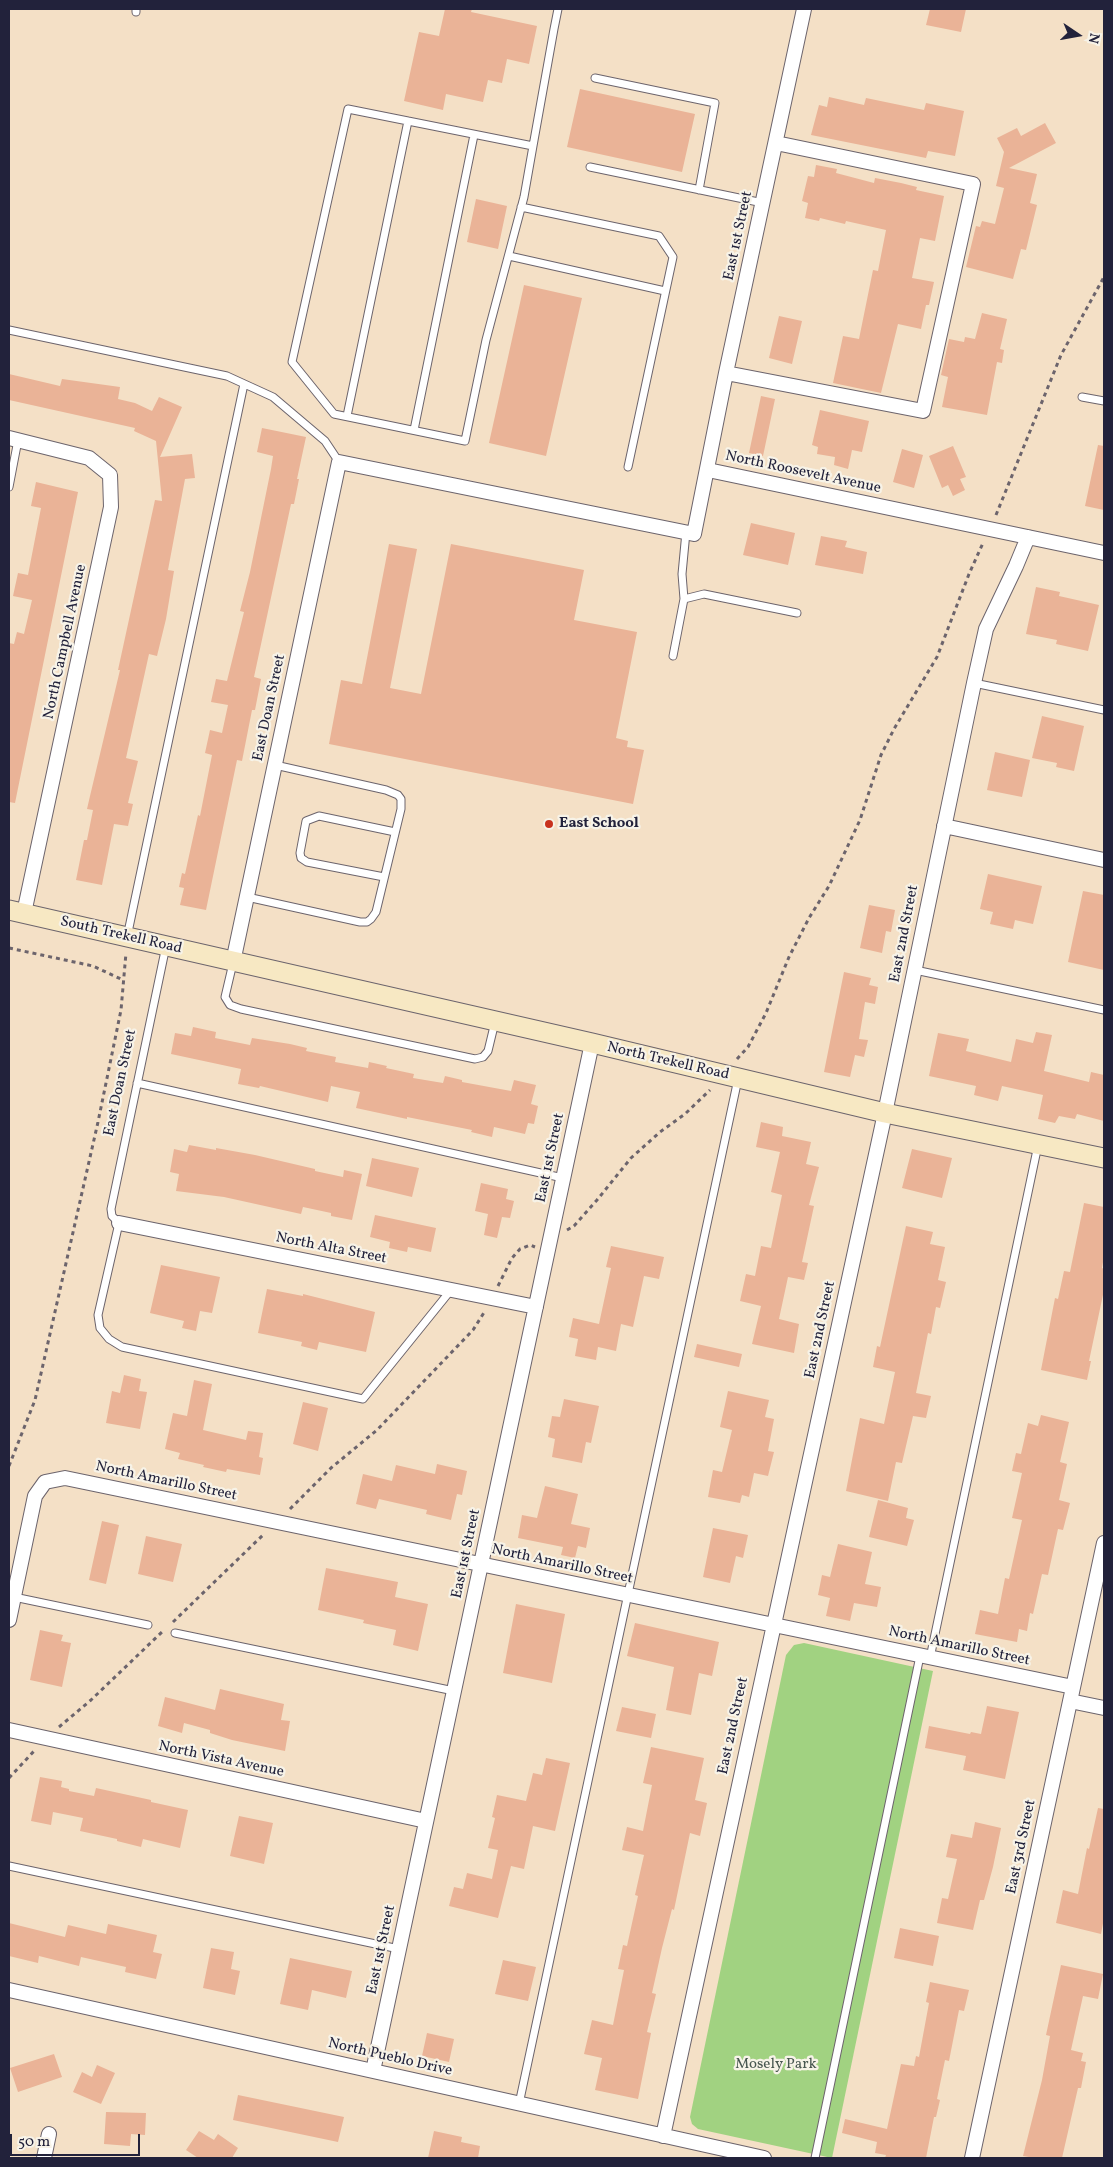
<!DOCTYPE html>
<style>
body{margin:0}
#map{position:relative;width:1113px;height:2167px;overflow:hidden;background:#f4e0c6;font-family:Vollkorn,serif}
canvas{display:block}
.frame{position:absolute;inset:0;border:10px solid #22223b;pointer-events:none}
.north{position:absolute;left:1053px;top:10px;width:50px;height:50px;-webkit-text-stroke:4px #f7f3e8;paint-order:stroke;rotate:102deg;font-size:14px;font-weight:700;line-height:20px;text-align:center;color:#22223b}
.north::after{content:'';display:block;margin:auto;width:18px;height:22px;background:#22223b;clip-path:polygon(50% 0,100% 100%,50% 72%,0 100%)}
.scale{position:absolute;left:10px;top:2134px;width:130px;height:22px;box-sizing:border-box;border:2px solid #22223b;border-top:0;padding-left:6px;font-size:15px;line-height:18px;white-space:nowrap;color:#22223b;-webkit-text-stroke:4px #f7f3e8;paint-order:stroke}
</style>
<div id="map">
<canvas width="1113" height="2167"></canvas>
<div class="frame"></div>
<div class="north">N</div>
<div class="scale">50 m</div>
</div>
<script>
const ctx = document.querySelector('canvas').getContext('2d');
ctx.lineJoin = 'round';
function paint(path, color) { ctx.fillStyle = color; ctx.fill(path, 'evenodd'); }
const shape = rows => new Path2D(rows.map(r => 'M' + r).join(''));
function trace(path, color, width, dash) { ctx.strokeStyle = color; ctx.lineWidth = width; ctx.lineCap = dash ? 'butt' : 'round'; ctx.setLineDash(dash || []); ctx.stroke(path); }
function label(font, color, halo, rows, align = 'center') {
  ctx.font = font + ' Vollkorn,serif'; ctx.lineWidth = 4.5; ctx.setLineDash([]); ctx.textBaseline = 'middle'; ctx.strokeStyle = halo; ctx.fillStyle = color; for (const [text, x, y, turn = 0] of rows) {
    ctx.save(); ctx.translate(x, y); ctx.rotate((+turn || 0) * Math.PI / 180); ctx.textAlign = isNaN(turn) ? turn : align; if (halo) ctx.strokeText(text, 0, 0); ctx.fillText(text, 0, 0); ctx.restore();
  }
}
const green = shape([
 [804,1643,933,1671,832,2158,698,2129,692,2124,690,2117,786,1655,794,1645]
]);
const building = shape([
 [445,9,472,9,471,12,537,26,529,64,507,59,502,83,488,80,483,102,446,94,443,110,404,101,419,32,439,36],
 [930,9,966,9,961,32,926,25],
 [580,89,695,114,682,172,567,147],
 [829,97,864,105,866,98,924,110,926,103,964,111,955,156,928,151,926,158,811,135,819,105,827,107],
 [1045,123,1056,143,1009,168,1037,174,1030,203,1037,205,1026,250,1021,249,1013,279,966,267,976,226,980,227,982,221,995,224,1004,188,996,186,1004,152,997,138,1017,128,1021,136],
 [816,165,837,169,836,173,874,183,875,178,901,183,917,187,916,190,944,196,935,241,920,238,912,278,934,282,929,305,926,305,921,329,898,324,881,393,833,383,843,336,859,339,873,270,878,271,886,230,846,221,845,224,820,218,819,221,805,218,808,203,802,201,808,176,814,177],
 [476,199,507,206,498,249,467,242],
 [524,285,582,298,546,456,489,443],
 [982,313,1007,319,1000,349,1004,350,1002,363,997,362,987,415,942,407,948,377,941,375,949,339,964,342,965,337,975,339],
 [779,316,802,321,792,364,769,358],
 [9,374,60,386,62,379,120,387,118,399,135,403,152,411,159,397,182,407,160,457,192,454,195,478,185,479,168,570,174,571,166,619,157,656,149,654,126,758,138,761,128,803,133,804,128,826,114,824,102,885,76,880,84,840,87,840,93,810,87,809,90,796,120,670,118,670,155,500,162,501,156,441,134,431,135,428,9,400],
 [761,396,775,399,763,456,749,453],
 [820,410,869,421,862,452,852,450,848,469,834,465,835,457,817,454,818,447,812,445],
 [262,428,306,437,297,479,299,479,294,504,291,504,254,677,261,679,255,710,252,710,242,761,237,760,206,910,180,905,184,888,179,887,182,873,185,874,198,815,200,816,212,755,205,753,210,730,222,733,228,705,211,702,216,679,227,681,244,612,240,611,250,572,271,469,273,456,257,452],
 [1098,445,1104,446,1104,510,1085,506],
 [953,446,966,477,960,479,965,490,953,496,948,485,942,488,929,456],
 [902,449,923,455,914,488,893,482],
 [36,482,78,492,15,803,9,802,9,643,14,644,17,632,24,634,32,600,13,596,18,573,28,575,41,508,31,506],
 [751,523,795,533,788,565,743,555],
 [821,536,847,541,845,547,867,552,863,574,815,565],
 [389,544,417,549,390,688,421,694,451,544,584,570,574,620,637,632,616,738,628,741,627,747,644,750,633,804,329,744,341,680,362,684],
 [1036,587,1060,592,1059,596,1099,605,1088,651,1056,644,1057,640,1026,634],
 [1042,716,1084,726,1074,771,1056,767,1057,763,1032,758],
 [995,752,1030,760,1022,797,987,790],
 [988,874,1042,886,1033,924,1015,920,1013,929,990,924,993,912,980,909],
 [1083,891,1104,895,1104,970,1068,962],
 [869,905,895,910,891,932,886,931,882,953,860,948],
 [844,972,871,978,869,985,878,987,875,1004,865,1002,859,1039,868,1040,864,1057,855,1055,850,1077,824,1072],
 [193,1027,216,1032,215,1038,250,1045,252,1038,290,1044,307,1048,306,1051,336,1057,335,1062,368,1068,369,1062,387,1066,386,1068,414,1074,413,1078,443,1083,445,1076,462,1080,462,1082,511,1091,514,1080,536,1085,531,1104,538,1106,534,1124,528,1123,525,1134,494,1127,492,1137,471,1132,472,1130,407,1117,407,1119,356,1108,360,1092,331,1086,328,1102,260,1086,259,1088,238,1084,241,1069,171,1054,175,1033,191,1036],
 [1036,1032,1052,1035,1044,1071,1089,1082,1091,1072,1104,1075,1104,1121,1077,1114,1075,1119,1059,1116,1055,1123,1038,1119,1043,1095,1002,1086,998,1101,974,1095,976,1086,929,1076,938,1033,969,1039,966,1051,1011,1062,1016,1039,1033,1043],
 [761,1122,783,1127,782,1136,811,1142,806,1164,819,1167,809,1205,814,1206,802,1262,808,1263,804,1280,788,1277,779,1319,799,1324,794,1353,752,1344,761,1306,740,1301,746,1274,755,1276,761,1246,771,1248,782,1195,771,1192,780,1152,756,1147],
 [189,1145,216,1150,216,1148,255,1155,315,1169,315,1171,343,1177,344,1170,362,1174,352,1220,331,1216,331,1213,303,1207,301,1214,224,1197,176,1191,179,1174,170,1172,174,1149,187,1152],
 [912,1149,952,1158,942,1198,902,1188],
 [372,1158,419,1168,412,1197,366,1186],
 [481,1183,508,1189,506,1199,514,1201,510,1218,502,1217,497,1238,484,1235,488,1214,475,1211],
 [1084,1203,1104,1207,1104,1256,1102,1268,1104,1269,1104,1290,1089,1361,1091,1361,1087,1380,1041,1370,1055,1298,1058,1299,1064,1271,1070,1272],
 [375,1215,436,1228,431,1252,408,1247,407,1252,389,1248,390,1242,370,1237],
 [906,1226,933,1232,930,1244,945,1247,938,1280,946,1282,940,1308,936,1307,931,1334,928,1333,916,1393,931,1396,926,1418,913,1416,902,1463,896,1462,888,1501,846,1491,860,1418,884,1424,895,1372,873,1367,877,1346,880,1347],
 [611,1246,664,1257,659,1279,644,1276,633,1327,621,1324,616,1351,598,1347,596,1360,575,1356,578,1339,569,1337,573,1318,599,1324,611,1268,606,1267],
 [161,1265,220,1277,212,1313,200,1311,196,1331,182,1328,184,1321,150,1313],
 [267,1289,303,1296,303,1294,375,1312,366,1352,319,1342,317,1350,301,1346,302,1342,258,1333],
 [697,1344,742,1354,739,1367,694,1357],
 [124,1375,141,1379,139,1391,147,1392,140,1429,106,1423,112,1391,120,1393],
 [194,1380,212,1384,203,1430,246,1440,248,1431,263,1433,259,1457,263,1458,260,1475,227,1469,226,1472,203,1467,204,1465,178,1459,180,1453,165,1449,173,1413,187,1416],
 [728,1391,769,1400,765,1417,774,1419,768,1451,774,1452,768,1476,754,1473,749,1497,742,1495,740,1503,708,1497,713,1470,722,1472,732,1430,720,1427],
 [564,1399,599,1406,591,1443,586,1442,582,1463,552,1457,555,1439,548,1437,552,1416,560,1417],
 [303,1402,328,1408,318,1451,293,1444],
 [1041,1415,1069,1422,1060,1462,1067,1464,1059,1500,1070,1503,1063,1530,1058,1529,1048,1575,1042,1574,1033,1614,1030,1613,1027,1631,1019,1629,1017,1642,975,1634,980,1610,998,1614,1005,1578,1009,1579,1022,1520,1012,1518,1022,1473,1012,1471,1016,1453,1021,1454,1028,1423,1038,1426],
 [437,1464,467,1471,462,1495,457,1494,451,1520,426,1514,427,1510,379,1499,376,1509,356,1504,363,1474,392,1481,396,1465,435,1474],
 [545,1486,578,1494,571,1524,590,1528,586,1548,578,1546,575,1558,561,1555,563,1547,518,1538,522,1515,537,1518],
 [878,1500,908,1508,906,1518,914,1520,907,1546,869,1537],
 [102,1521,119,1525,106,1584,89,1580],
 [713,1528,748,1535,743,1558,736,1556,730,1583,703,1577],
 [146,1536,182,1544,173,1582,138,1574],
 [838,1544,872,1552,865,1584,881,1587,877,1607,854,1603,850,1621,826,1616,830,1598,818,1595,822,1575,830,1577],
 [326,1568,398,1582,395,1597,428,1604,418,1651,393,1645,396,1630,363,1623,364,1620,318,1610],
 [516,1604,565,1614,552,1683,503,1673],
 [635,1623,719,1642,712,1676,699,1673,691,1715,666,1710,674,1667,627,1656],
 [40,1630,63,1635,61,1641,71,1643,62,1687,30,1680],
 [220,1689,284,1704,281,1720,290,1721,285,1751,232,1740,210,1733,210,1730,184,1723,182,1733,158,1726,165,1697,215,1710],
 [987,1706,1019,1712,1005,1779,963,1770,966,1756,925,1748,929,1726,970,1734,971,1732,981,1734],
 [622,1707,656,1714,651,1738,616,1731],
 [651,1747,704,1758,695,1800,707,1803,700,1836,690,1833,674,1910,672,1909,662,1948,652,1993,656,1994,647,2032,651,2033,638,2099,595,2090,602,2058,584,2054,592,2020,613,2025,624,1970,618,1969,623,1945,627,1946,638,1896,635,1895,644,1855,622,1850,627,1827,643,1831,652,1785,643,1783],
 [546,1758,570,1763,555,1831,533,1826,524,1869,511,1866,498,1918,449,1906,454,1887,463,1889,467,1873,492,1879,498,1850,488,1848,495,1818,492,1817,497,1795,526,1801,533,1773,542,1775],
 [40,1777,62,1781,61,1787,69,1789,69,1791,94,1796,96,1788,151,1800,151,1802,188,1810,180,1848,143,1839,141,1847,117,1841,117,1839,80,1831,83,1818,53,1812,51,1825,31,1821],
 [1098,1808,1104,1809,1104,1918,1101,1934,1056,1923,1063,1890,1078,1894,1087,1848,1089,1849],
 [239,1816,273,1823,264,1864,230,1856],
 [975,1822,1001,1828,993,1867,984,1900,980,1900,973,1930,937,1923,942,1898,948,1899,957,1859,946,1857,951,1834,972,1838],
 [9,1923,65,1937,68,1925,106,1934,108,1924,157,1935,153,1952,162,1954,156,1979,125,1972,126,1967,81,1957,79,1966,39,1956,38,1963,9,1956],
 [900,1928,939,1936,933,1966,894,1958],
 [211,1948,234,1952,231,1969,240,1971,235,1995,203,1988],
 [290,1958,352,1971,346,1998,312,1990,308,2010,280,2004],
 [503,1960,536,1967,528,2001,495,1994],
 [1061,1965,1103,1974,1098,1999,1083,1996,1071,2050,1083,2053,1081,2061,1086,2062,1081,2088,1078,2088,1062,2158,1035,2158,1023,2156,1042,2080,1050,2036,1046,2035],
 [930,1982,969,1990,964,2011,959,2010,949,2061,945,2060,937,2099,940,2100,936,2117,934,2117,926,2158,885,2158,886,2155,875,2153,877,2142,842,2133,845,2119,887,2129,901,2064,914,2066,916,2056,919,2057,929,2003,926,2002],
 [427,2033,454,2039,449,2062,422,2056],
 [54,2054,62,2077,18,2092,10,2068],
 [97,2065,115,2073,101,2104,73,2092,82,2072,92,2077],
 [238,2095,344,2117,338,2142,233,2120],
 [106,2112,146,2113,145,2135,131,2134,130,2146,104,2144],
 [199,2131,214,2140,218,2134,238,2148,232,2158,198,2158,186,2150],
 [434,2131,462,2137,461,2142,480,2146,478,2158,428,2158]
]);
const path = shape([
 [996,515,1061,355,1104,277],
 [9,948,93,966,123,980],
 [737,1059,748,1047,766,1013,789,957,809,918,829,886,860,820,881,755,894,729,937,657,969,574,983,543],
 [567,1230,574,1226,597,1200,631,1158,660,1132,685,1114,710,1090],
 [498,1286,512,1258,520,1249,530,1245,535,1247],
 [9,1466,35,1400,98,1122,121,1010,126,953],
 [290,1509,331,1468,377,1430,473,1330,485,1311],
 [173,1622,264,1534],
 [59,1727,91,1700,163,1631],
 [9,1778,35,1750]
]);
const service = shape([
 [136,12,136,9],
 [595,78,715,103,699,190],
 [533,146,348,109,292,362,334,414,465,441,486,340,524,197,533,146,554,29,558,9],
 [590,167,763,203],
 [521,207,659,236,673,257,628,467],
 [509,256,665,291],
 [9,330,227,376,273,397,325,441,339,462],
 [1082,397,1104,401],
 [347,416,408,121],
 [414,430,474,135],
 [9,487,18,440],
 [684,599,704,594,797,613],
 [673,656,684,599,682,574,686,532],
 [974,683,1104,710],
 [384,877,307,862,301,858,300,853,306,821,319,816,395,832],
 [247,897,360,922,367,922,371,919,376,912,401,809,401,799,398,795,386,790,275,765],
 [127,937,244,384],
 [166,946,111,1209,112,1216,119,1223,98,1315,100,1328,109,1339,122,1347,363,1399,451,1290],
 [233,963,225,997,230,1005,241,1009,475,1059,483,1057,488,1051,495,1022],
 [915,970,1104,1010],
 [137,1083,563,1178],
 [14,1597,148,1625],
 [175,1633,454,1691],
 [930,1658,1038,1145],
 [9,1866,399,1949],
 [519,2104,738,1079],
 [815,2158,920,1656]
]);
const minor = shape([
 [726,373,923,411,973,184,776,143],
 [9,438,89,458,110,475,111,507,24,913],
 [708,470,1104,553],
 [944,826,1104,860],
 [233,962,339,462,694,534,726,373,804,9],
 [119,1223,536,1307],
 [9,1620,35,1496,45,1482,65,1478,1073,1687],
 [1070,1701,1104,1708],
 [9,1730,426,1821],
 [9,1990,764,2158],
 [373,2071,592,1043],
 [663,2136,885,1113,974,683,986,629,1016,566,1028,537],
 [44,2158,49,2134],
 [972,2158,1104,1543]
]);
const secondary = shape([
 [9,910,592,1043,885,1113,1104,1158]
]);
const markers = [
 [549,824,5,"#c8321e"]
];
const streetNames = [
 ["East 1st Street",739,236,-78],
 ["North Roosevelt Avenue",803,473,12],
 ["North Campbell Avenue",66,642,-78],
 ["East Doan Street",270,708,-78],
 ["East 2nd Street",905,934,-79],
 ["South Trekell Road",121,936,13],
 ["North Trekell Road",668,1062,13],
 ["East Doan Street",121,1083,-78],
 ["East 1st Street",551,1158,-78],
 ["North Alta Street",331,1249,11],
 ["East 2nd Street",821,1330,-78],
 ["North Amarillo Street",166,1482,12],
 ["East 1st Street",467,1554,-78],
 ["North Amarillo Street",562,1565,12],
 ["North Amarillo Street",959,1647,12],
 ["East 2nd Street",734,1726,-78],
 ["North Vista Avenue",221,1760,12],
 ["East 3rd Street",1022,1847,-78],
 ["East 1st Street",382,1950,-78],
 ["North Pueblo Drive",390,2058,13]
];
const poiNames = [
 ["East School",559,824]
];
const parkNames = [
 ["Mosely Park",776,2065]
];
paint(green, '#a1d281');
paint(building, '#eab397');
trace(service, '#6c646c', 9);
trace(minor, '#6c646c', 16);
trace(secondary, '#6c646c', 21);
trace(path, '#6c646c', 3, [4, 4]);
trace(service, '#fff', 7);
trace(minor, '#fff', 14);
trace(secondary, '#f7e8c3', 19);
for (const [x, y, r, color] of markers) { const dot = new Path2D(); dot.arc(x, y, r, 0, 2 * Math.PI); ctx.fillStyle = color; ctx.fill(dot); trace(dot, '#f7f3e8', 2); }
label('15px', '#22223b', '#f7f3e8', streetNames);
label('bold 15px', '#22223b', '#f7f3e8', poiNames, 'left');
label('15px', '#485750', '#f7f3e8', parkNames);
</script>
